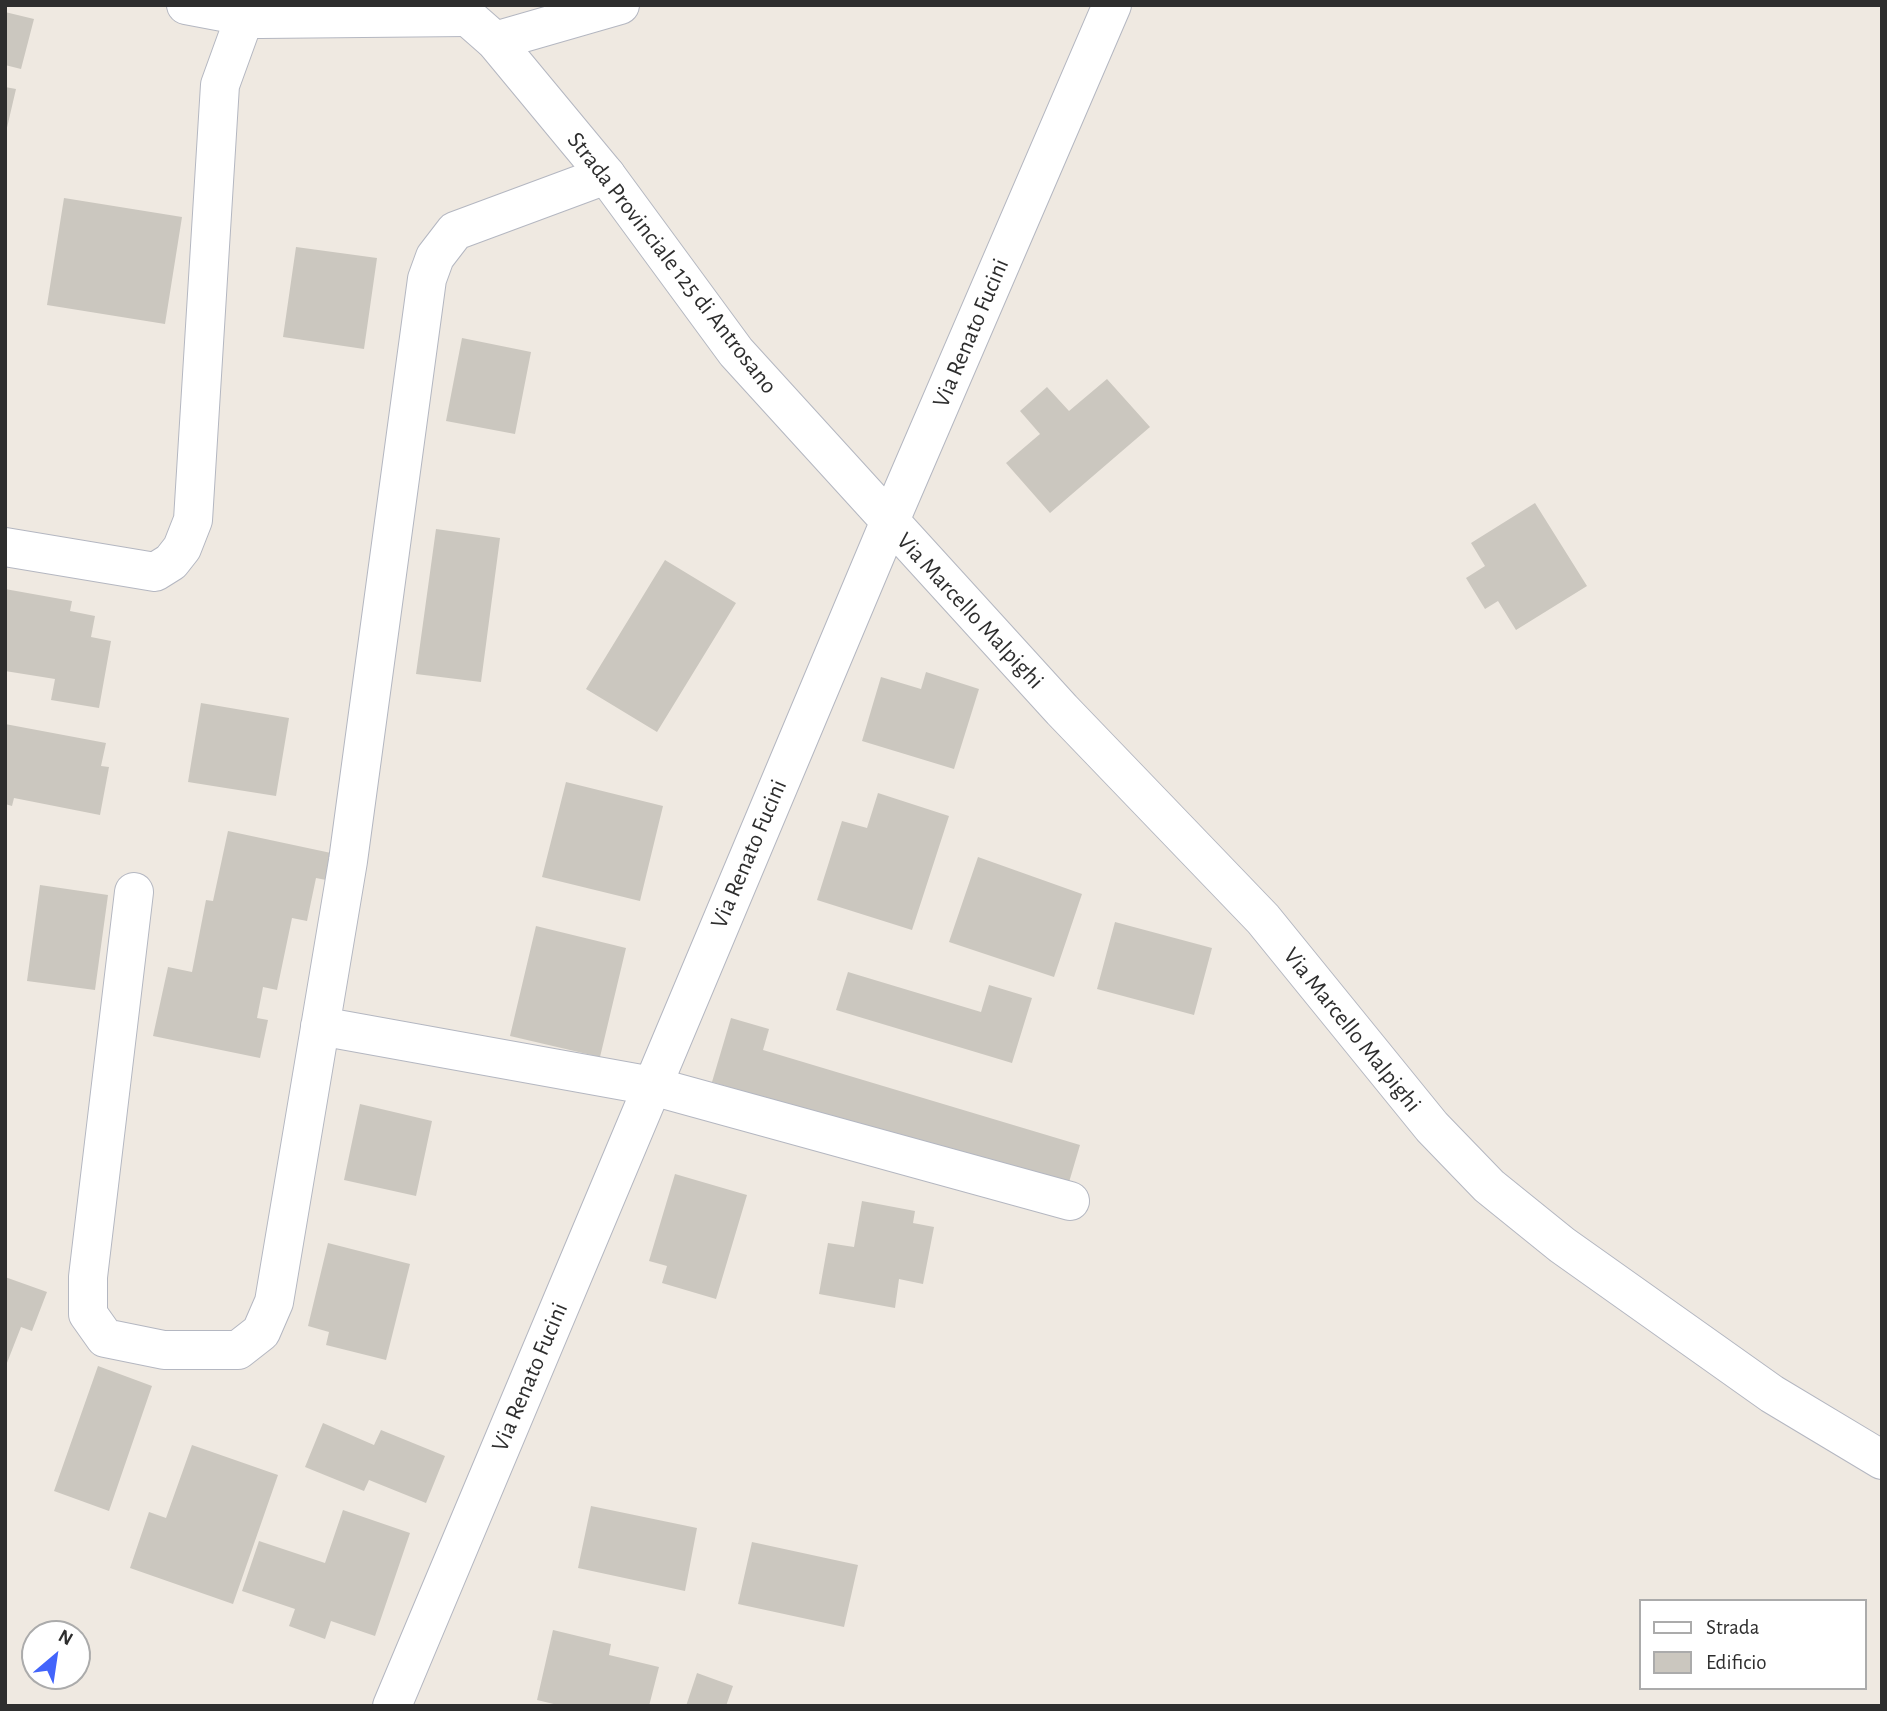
<!DOCTYPE html>
<style>
body{margin:0}
#map{position:relative;width:1887px;height:1711px;overflow:hidden;background:#efe9e1;font-family:"Alegreya Sans",sans-serif}
canvas{display:block}
.frame{position:absolute;inset:0;border:7px solid #2e2e2e;pointer-events:none}
.legend{position:absolute;left:1639px;top:1599px;width:228px;height:91px;box-sizing:border-box;background:#fff;border:2px solid #ababab;margin:0;padding:9px 12px;list-style:none;font-size:21px;color:#2e2e2e}
.legend li{display:flex;align-items:center;gap:14px;height:35px}
.legend b{width:35px;border:2px solid #ababab}
.north{position:absolute;left:21px;top:1620px;width:70px;height:70px;box-sizing:border-box;background:#fff;border:2px solid #ababab;border-radius:50%;rotate:29deg;font-size:19px;font-weight:700;line-height:28px;text-align:center;color:#2e2e2e}
.north::after{content:'';display:block;margin:auto;width:24px;height:32px;background:#4264fb;clip-path:polygon(50% 0,100% 100%,50% 72%,0 100%)}
</style>
<div id="map">
<canvas width="1887" height="1711"></canvas>
<div class="frame"></div>
<ul class="legend">
<li><b style="height:9px;background:#fff"></b>Strada</li>
<li><b style="height:19px;background:#cbc7bf"></b>Edificio</li>
</ul>
<div class="north">N</div>
</div>
<script>
const ctx = document.querySelector('canvas').getContext('2d');
ctx.lineJoin = 'round';
function paint(path, color) { ctx.fillStyle = color; ctx.fill(path, 'evenodd'); }
const shape = rows => new Path2D(rows.map(r => 'M' + r).join(''));
function trace(path, color, width, dash) { ctx.strokeStyle = color; ctx.lineWidth = width; ctx.lineCap = dash ? 'butt' : 'round'; ctx.setLineDash(dash || []); ctx.stroke(path); }
function label(font, color, halo, rows, align = 'center') {
  ctx.font = font + ' "Alegreya Sans",sans-serif'; ctx.lineWidth = 7; ctx.setLineDash([]); ctx.textBaseline = 'middle'; ctx.strokeStyle = halo; ctx.fillStyle = color; for (const [text, x, y, turn = 0] of rows) {
    ctx.save(); ctx.translate(x, y); ctx.rotate((+turn || 0) * Math.PI / 180); ctx.textAlign = isNaN(turn) ? turn : align; if (halo) ctx.strokeText(text, 0, 0); ctx.fillText(text, 0, 0); ctx.restore();
  }
}
const building = shape([
 [5,12,34,19,21,69,5,65],
 [5,87,16,89,6,132,5,132],
 [64,198,182,217,165,324,47,305],
 [296,247,377,258,364,349,283,337],
 [462,338,531,352,515,434,446,421],
 [1107,379,1150,427,1050,513,1006,463,1040,434,1020,411,1047,387,1069,411],
 [1535,503,1587,586,1516,630,1498,601,1485,609,1466,578,1485,566,1471,543],
 [436,529,500,538,481,682,416,674],
 [665,560,736,603,657,732,586,689],
 [5,589,72,601,70,611,95,616,91,637,111,641,99,708,51,700,55,679,5,671],
 [926,672,979,689,954,769,862,741,881,677,921,689],
 [201,703,289,718,276,796,188,782],
 [5,724,106,743,101,766,109,767,100,815,14,798,12,806,5,804],
 [566,782,663,806,640,901,542,877],
 [878,793,949,816,912,930,817,900,842,821,867,828],
 [228,831,331,853,326,880,316,878,307,921,292,918,277,990,263,987,257,1018,268,1020,260,1058,153,1036,168,967,192,972,206,900,213,901],
 [978,857,1082,894,1054,977,949,942],
 [40,885,108,895,95,990,27,981],
 [1115,922,1212,948,1194,1015,1097,989],
 [536,926,626,948,600,1057,510,1036],
 [848,972,981,1012,989,985,1032,998,1012,1063,836,1010],
 [731,1018,769,1029,763,1050,1080,1145,1067,1189,712,1082],
 [360,1104,432,1121,416,1196,344,1180],
 [675,1174,747,1195,716,1299,662,1283,667,1266,649,1261],
 [862,1201,915,1211,913,1223,934,1227,923,1284,899,1279,895,1308,819,1294,828,1243,854,1247],
 [328,1243,410,1264,386,1360,326,1345,329,1332,308,1326],
 [5,1277,47,1292,32,1331,21,1327,5,1368],
 [98,1366,152,1386,109,1511,54,1491],
 [323,1423,374,1445,381,1430,445,1456,426,1503,369,1480,364,1491,305,1467],
 [192,1445,278,1475,233,1604,130,1568,149,1512,166,1518],
 [591,1506,697,1528,685,1591,578,1568],
 [343,1510,410,1533,375,1636,331,1621,325,1639,289,1626,295,1609,242,1591,259,1541,325,1563],
 [752,1542,858,1565,844,1627,738,1604],
 [553,1630,611,1644,609,1655,659,1667,649,1706,562,1706,537,1700],
 [697,1673,733,1686,726,1706,686,1706]
]);
const street = shape([
 [186,5,260,19,467,17],
 [495,41,620,5],
 [889,523,1112,5],
 [5,547,155,572,171,562,182,548,193,520,220,85,245,16],
 [134,892,88,1277,88,1314,105,1338,164,1350,238,1350,261,1332,274,1302,348,861,427,279,435,257,455,231,606,175],
 [320,1026,652,1086,1070,1201]
]);
const secondary = shape([
 [454,5,495,41,606,175,736,352,1062,710,1263,919,1432,1127,1489,1186,1562,1245,1772,1394,1882,1460],
 [392,1706,889,523]
]);
const streetNames = [
 ["Strada Provinciale 125 di Antrosano",672,263,52],
 ["Via Renato Fucini",971,333,-67],
 ["Via Marcello Malpighi",970,611,47],
 ["Via Renato Fucini",749,854,-67],
 ["Via Marcello Malpighi",1352,1030,51],
 ["Via Renato Fucini",530,1377,-67]
];
paint(building, '#cbc7bf');
trace(street, '#b4b7c1', 40);
trace(secondary, '#b4b7c1', 40);
trace(street, '#fff', 38);
trace(secondary, '#fff', 38);
label('24px', '#2e2e2e', '#fff', streetNames);
</script>
